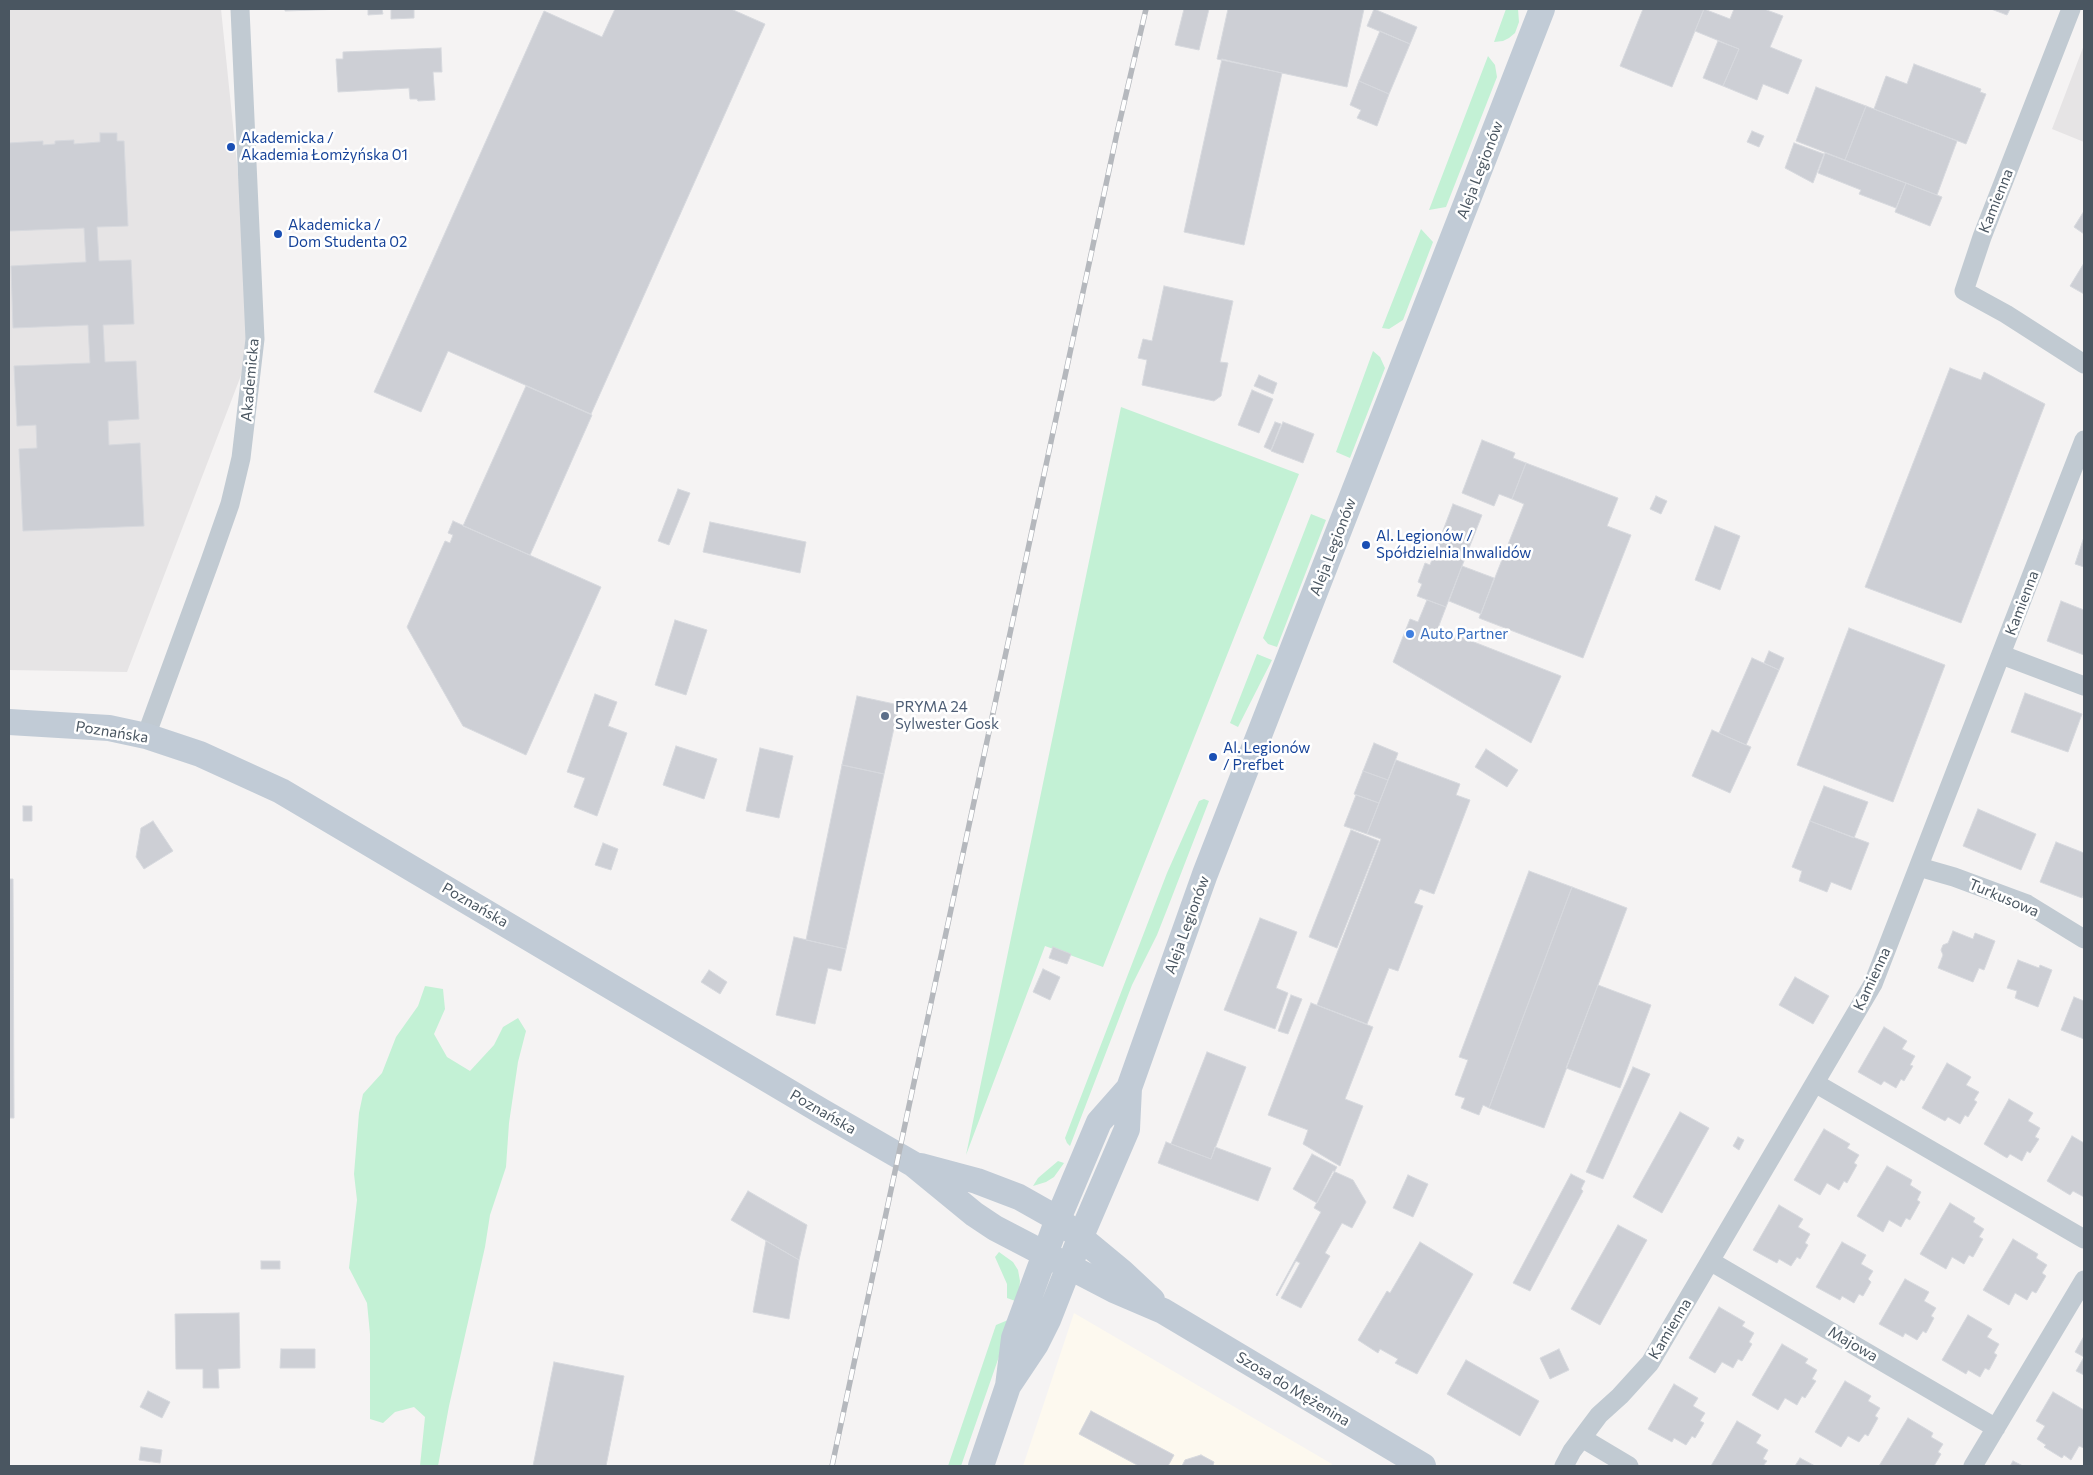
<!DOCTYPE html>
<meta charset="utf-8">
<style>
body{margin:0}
#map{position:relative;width:2093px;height:1475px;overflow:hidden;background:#f5f3f3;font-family:Commissioner,sans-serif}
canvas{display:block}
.frame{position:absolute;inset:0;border:10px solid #4a5661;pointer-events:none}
</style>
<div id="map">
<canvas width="2093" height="1475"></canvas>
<div class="frame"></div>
</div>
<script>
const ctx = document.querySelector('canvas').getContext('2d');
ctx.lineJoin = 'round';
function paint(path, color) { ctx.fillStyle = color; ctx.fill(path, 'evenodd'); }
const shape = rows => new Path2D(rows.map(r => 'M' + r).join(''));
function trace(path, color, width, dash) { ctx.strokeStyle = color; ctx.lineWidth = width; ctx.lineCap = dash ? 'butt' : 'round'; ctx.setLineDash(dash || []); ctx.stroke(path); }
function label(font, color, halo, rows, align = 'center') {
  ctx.font = font + ' Commissioner,sans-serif'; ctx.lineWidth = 5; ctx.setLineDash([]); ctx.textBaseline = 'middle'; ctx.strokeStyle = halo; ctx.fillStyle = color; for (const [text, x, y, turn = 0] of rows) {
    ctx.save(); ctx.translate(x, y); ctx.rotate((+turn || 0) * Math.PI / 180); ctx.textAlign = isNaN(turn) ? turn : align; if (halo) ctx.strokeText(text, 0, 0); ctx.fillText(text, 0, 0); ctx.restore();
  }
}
const commercial = shape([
 [1074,1313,1332,1464,1331,1466,1023,1466]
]);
const education = shape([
 [9,9,221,9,255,339,127,672,9,670],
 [2084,45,2084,142,2052,129]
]);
const green = shape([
 [1506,9,1518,9,1519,22,1515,33,1509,38,1503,41,1494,42],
 [1488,56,1495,65,1497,77,1446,207,1429,210],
 [1421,229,1433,242,1403,320,1389,329,1382,328],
 [1373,351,1380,357,1385,368,1350,458,1336,452],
 [1121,407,1299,474,1103,967,1045,946,966,1155],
 [1311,514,1326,520,1277,647,1268,644,1263,638],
 [1257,654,1272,660,1238,727,1230,723],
 [1204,799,1209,801,1168,907,1157,935,1132,985,1070,1146,1067,1143,1065,1138,1167,873,1199,801],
 [425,986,443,989,445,1009,434,1034,447,1057,470,1071,494,1045,503,1027,518,1018,526,1031,518,1062,509,1123,506,1167,490,1215,485,1247,449,1406,438,1466,420,1466,425,1417,414,1407,395,1412,383,1423,370,1419,370,1334,367,1303,349,1268,357,1200,354,1174,359,1113,363,1094,382,1073,396,1037,418,1006],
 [1058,1161,1064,1163,1054,1177,1046,1182,1033,1186,1038,1178],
 [999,1252,1013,1262,1018,1270,1020,1281,1018,1302,1007,1298,1007,1284,995,1257],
 [1008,1320,1011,1322,961,1466,948,1466,996,1325]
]);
const building = shape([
 [285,9,345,9,285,11,285,9],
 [368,9,382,9,383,14,368,15,368,9],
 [391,9,414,9,414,18,391,19,391,9],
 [615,9,731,9,765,24,591,414,448,351,421,412,374,392,544,11,602,37,615,9],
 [1184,9,1209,9,1199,50,1175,45,1184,9],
 [1228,9,1364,9,1347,87,1217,59,1228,9],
 [1374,9,1417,27,1410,44,1367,26,1374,9],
 [1643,9,1704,9,1672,87,1620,66,1643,9],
 [1704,9,1730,19,1734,9,1764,9,1783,16,1770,47,1802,60,1788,94,1763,84,1757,100,1723,86,1739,49,1695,31,1704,9],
 [1991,9,2010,9,2007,15,1991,9],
 [1380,31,1410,44,1389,94,1359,81,1380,31],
 [1718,41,1739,49,1723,86,1703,78,1718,41],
 [441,48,442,72,433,72,435,100,418,101,417,99,410,99,409,88,338,92,336,59,343,59,343,52,441,48],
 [1222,59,1282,73,1244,245,1184,232,1222,59],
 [1914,64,1981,89,1980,92,1986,94,1966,144,1874,109,1886,76,1907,84,1914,64],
 [1359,81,1389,94,1377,126,1357,118,1361,110,1350,105,1359,81],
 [1816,87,1866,106,1845,160,1796,141,1816,87],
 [1866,106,1957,141,1937,195,1845,160,1866,106],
 [1752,131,1764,136,1759,147,1747,142,1752,131],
 [100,133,117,133,117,141,124,141,128,226,97,227,99,261,131,260,134,324,103,325,105,362,136,361,139,419,108,421,109,445,140,443,144,526,23,531,19,449,37,448,36,425,17,426,14,366,90,363,88,325,13,328,11,266,86,262,84,228,9,231,9,143,43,141,43,145,55,144,55,141,74,140,74,144,100,142,100,133],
 [1794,143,1824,154,1813,183,1785,168,1794,143],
 [1825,153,1906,183,1896,208,1859,194,1861,190,1818,173,1825,153],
 [1906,183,1942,197,1930,226,1895,212,1906,183],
 [2084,211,2084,234,2074,227,2084,211],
 [2084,263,2084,294,2070,286,2084,263],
 [1164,286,1233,301,1220,362,1228,363,1221,396,1214,401,1142,385,1147,360,1138,358,1143,339,1152,341,1164,286],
 [1950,368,1981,380,1984,372,2045,404,1961,623,1865,587,1950,368],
 [1259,375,1277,383,1273,394,1254,386,1259,375],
 [526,386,592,415,530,555,463,526,526,386],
 [1252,390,1273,399,1259,433,1238,425,1252,390],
 [1275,422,1281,424,1271,450,1264,447,1275,422],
 [1283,422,1314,434,1303,463,1271,451,1283,422],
 [1482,440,1515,453,1513,458,1526,463,1512,499,1499,494,1494,506,1462,493,1482,440],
 [1526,463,1618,498,1607,526,1631,535,1583,658,1479,618,1524,504,1512,499,1526,463],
 [678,489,690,493,669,545,658,541,678,489],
 [1656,496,1667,501,1661,514,1650,509,1656,496],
 [1453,504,1482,515,1446,607,1417,596,1422,584,1418,582,1425,563,1430,565,1453,504],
 [453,521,601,587,526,755,463,726,407,627,445,541,450,543,453,535,448,533,453,521],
 [710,522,806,542,800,573,703,552,710,522],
 [1715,526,1740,536,1720,590,1695,580,1715,526],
 [2084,537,2084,567,2075,564,2084,537],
 [1462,566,1494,578,1481,614,1449,601,1462,566],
 [1427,600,1446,607,1438,628,1561,676,1531,743,1393,662,1410,619,1418,622,1427,600],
 [2061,601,2084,610,2084,655,2047,641,2061,601],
 [675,620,707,630,686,695,655,685,675,620],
 [1849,628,1945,665,1893,802,1797,765,1849,628],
 [1769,651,1784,658,1779,670,1764,663,1769,651],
 [1752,658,1779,670,1746,745,1719,733,1752,658],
 [2025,693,2082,714,2068,752,2011,732,2025,693],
 [595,694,617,702,608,726,627,733,597,816,574,807,585,778,567,772,595,694],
 [857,696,899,705,884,774,842,765,857,696],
 [1712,730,1751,747,1730,793,1692,776,1712,730],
 [1374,743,1398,753,1388,780,1363,771,1374,743],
 [676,746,717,759,704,799,663,785,676,746],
 [760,748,793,756,779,818,746,811,760,748],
 [1486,749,1518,770,1507,787,1475,767,1486,749],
 [1396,760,1460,784,1456,795,1470,800,1434,894,1420,889,1414,903,1423,906,1398,971,1389,968,1367,1024,1317,1005,1381,839,1367,834,1396,760],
 [842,765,884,774,846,949,806,940,842,765],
 [1363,771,1388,780,1379,803,1354,794,1363,771],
 [1824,786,1868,802,1854,838,1810,821,1824,786],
 [1356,795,1379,803,1367,834,1344,826,1356,795],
 [23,806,32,806,32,821,23,821,23,806],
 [1978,809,2036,834,2021,870,1963,846,1978,809],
 [153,821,173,851,144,869,136,857,141,828,153,821],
 [1810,821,1869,843,1851,890,1831,882,1827,892,1799,881,1802,871,1792,867,1810,821],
 [1351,830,1379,841,1337,948,1309,937,1351,830],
 [2056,842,2084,853,2084,894,2082,898,2040,882,2056,842],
 [603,843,618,849,611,870,595,865,603,843],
 [1529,871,1572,887,1489,1108,1483,1105,1479,1115,1461,1108,1465,1098,1455,1095,1468,1060,1459,1057,1529,871],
 [9,879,13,879,14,1118,9,1118,9,879],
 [1572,887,1627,908,1544,1128,1489,1108,1572,887],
 [1260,918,1297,932,1276,988,1288,993,1275,1029,1224,1010,1260,918],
 [1953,931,1973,939,1975,933,1995,941,1984,970,1979,968,1973,982,1938,968,1943,955,1941,950,1943,945,1948,943,1953,931],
 [794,937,846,949,841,971,828,968,815,1024,776,1015,794,937],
 [1053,947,1071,954,1067,964,1049,958,1053,947],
 [2018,960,2039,968,2040,965,2052,970,2038,1007,2015,998,2017,991,2007,988,2018,960],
 [1043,969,1060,977,1050,1000,1033,992,1043,969],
 [709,970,727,982,720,994,701,982,709,970],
 [1795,977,1829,996,1813,1024,1779,1005,1795,977],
 [1598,985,1651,1005,1620,1088,1566,1068,1598,985],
 [1291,995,1302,999,1288,1034,1278,1031,1291,995],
 [2074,997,2084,1001,2084,1039,2061,1030,2074,997],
 [1311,1003,1373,1027,1345,1099,1363,1106,1340,1166,1303,1144,1308,1130,1268,1115,1311,1003],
 [1884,1027,1907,1041,1902,1049,1915,1056,1910,1065,1913,1066,1904,1081,1901,1079,1896,1088,1884,1081,1881,1085,1858,1072,1884,1027],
 [1207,1052,1246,1067,1211,1159,1171,1144,1207,1052],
 [1947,1063,1971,1077,1966,1085,1979,1092,1974,1100,1977,1102,1968,1117,1965,1115,1960,1124,1948,1117,1945,1121,1922,1108,1947,1063],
 [1633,1067,1650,1074,1603,1179,1586,1172,1633,1067],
 [2009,1099,2033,1113,2028,1121,2040,1128,2035,1137,2039,1139,2030,1153,2027,1151,2022,1161,2010,1154,2007,1158,1984,1144,2009,1099],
 [1680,1112,1709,1128,1662,1213,1633,1197,1680,1112],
 [1824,1129,1850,1144,1847,1148,1859,1155,1854,1163,1857,1165,1847,1183,1844,1181,1839,1190,1827,1183,1820,1195,1794,1180,1824,1129],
 [2072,1136,2084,1143,2084,1197,2073,1191,2070,1195,2047,1181,2072,1136],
 [1738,1137,1744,1140,1739,1150,1733,1146,1738,1137],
 [1166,1142,1211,1159,1215,1147,1271,1168,1258,1201,1158,1163,1166,1142],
 [1312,1154,1337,1167,1317,1203,1293,1189,1312,1154],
 [1887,1166,1912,1180,1910,1185,1921,1192,1917,1200,1920,1202,1910,1220,1906,1218,1901,1227,1889,1220,1883,1232,1857,1216,1887,1166],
 [1333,1171,1353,1180,1366,1202,1352,1228,1342,1223,1325,1253,1330,1256,1301,1308,1281,1298,1300,1263,1296,1261,1277,1296,1276,1295,1321,1212,1314,1208,1333,1171],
 [1571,1174,1585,1181,1581,1189,1583,1191,1530,1291,1513,1283,1571,1174],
 [1408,1175,1428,1184,1413,1217,1393,1208,1408,1175],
 [748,1191,807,1225,799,1260,731,1220,748,1191],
 [1950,1203,1975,1218,1973,1222,1984,1229,1979,1237,1983,1239,1973,1257,1969,1255,1964,1264,1952,1257,1946,1269,1920,1254,1950,1203],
 [1779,1205,1803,1219,1798,1227,1810,1234,1805,1243,1808,1245,1800,1259,1797,1257,1791,1266,1779,1259,1777,1263,1753,1250,1779,1205],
 [1618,1225,1647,1240,1600,1325,1571,1309,1618,1225],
 [2013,1239,2038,1254,2036,1258,2047,1265,2042,1273,2046,1276,2036,1293,2032,1291,2027,1300,2015,1293,2009,1305,1983,1290,2013,1239],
 [766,1241,799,1260,789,1319,753,1312,766,1241],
 [1420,1242,1473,1274,1417,1374,1395,1363,1398,1359,1380,1349,1378,1353,1358,1340,1387,1291,1390,1293,1420,1242],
 [1842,1242,1866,1255,1861,1264,1873,1271,1868,1279,1871,1282,1863,1296,1859,1294,1854,1303,1842,1296,1840,1300,1816,1287,1842,1242],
 [261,1261,280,1261,280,1269,261,1269,261,1261],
 [1905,1279,1929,1292,1924,1301,1936,1308,1931,1316,1934,1318,1926,1333,1923,1331,1917,1340,1905,1333,1903,1337,1879,1324,1905,1279],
 [1719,1307,1745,1322,1742,1326,1754,1333,1749,1342,1752,1344,1742,1361,1738,1359,1733,1368,1722,1362,1715,1373,1689,1358,1719,1307],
 [239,1313,240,1368,218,1369,219,1388,203,1388,203,1369,176,1369,175,1314,239,1313],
 [1968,1315,1992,1329,1987,1337,1999,1344,1994,1353,1997,1355,1989,1370,1985,1368,1980,1377,1968,1370,1966,1374,1942,1360,1968,1315],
 [2084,1336,2084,1375,2076,1371,2084,1357,2075,1352,2084,1336],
 [1782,1344,1808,1359,1805,1363,1817,1370,1812,1379,1816,1381,1805,1398,1802,1396,1797,1405,1785,1398,1778,1410,1752,1395,1782,1344],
 [281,1349,315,1349,315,1368,280,1368,281,1349],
 [1559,1349,1569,1370,1550,1379,1540,1358,1559,1349],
 [1466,1360,1539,1401,1520,1436,1447,1394,1466,1360],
 [554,1362,624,1376,606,1466,533,1466,554,1362],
 [1845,1381,1871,1396,1868,1401,1880,1408,1875,1416,1878,1418,1868,1436,1865,1434,1859,1442,1848,1436,1841,1447,1815,1432,1845,1381],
 [1674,1384,1698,1398,1693,1406,1705,1413,1700,1421,1704,1423,1695,1438,1692,1436,1686,1445,1674,1438,1672,1442,1648,1429,1674,1384],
 [148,1391,170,1402,162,1418,140,1407,148,1391],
 [2053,1392,2084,1410,2084,1448,2079,1446,2071,1460,2064,1455,2062,1458,2044,1447,2046,1445,2037,1439,2045,1426,2036,1421,2053,1392],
 [1091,1411,1174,1455,1168,1466,1139,1466,1079,1434,1091,1411],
 [1908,1418,1933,1433,1931,1437,1943,1444,1938,1452,1941,1454,1934,1466,1879,1466,1908,1418],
 [1737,1421,1761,1435,1756,1443,1768,1450,1763,1459,1767,1461,1763,1466,1711,1466,1737,1421],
 [141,1447,162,1450,160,1463,139,1460,141,1447],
 [1201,1455,1214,1462,1213,1465,1216,1466,1182,1466,1185,1460,1201,1455],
 [1800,1458,1815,1466,1795,1466,1800,1458],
 [2013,1461,2023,1466,2010,1466,2013,1461]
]);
const minor = shape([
 [2071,9,1982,237,1964,291,2006,314,2084,364],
 [2002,655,2084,686],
 [146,736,210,561,230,504,241,458,255,339,240,9],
 [1919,867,1954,877,2027,904,2084,939],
 [1815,1083,2084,1239],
 [1710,1261,1996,1428],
 [1582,1438,1629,1466],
 [1564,1466,1572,1451,1599,1415,1620,1396,1650,1363,1873,984,2084,440],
 [1973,1466,2084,1280]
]);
const secondary = shape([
 [9,722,109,728,146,736,200,754,281,791,821,1111,913,1164,974,1214,995,1228,1114,1290,1163,1311,1423,1466],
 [921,1166,977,1181,1019,1197,1058,1219,1122,1272,1152,1300],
 [1008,1386,1036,1344,1048,1320,1081,1236,1127,1129,1129,1088,1205,874,1542,9],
 [981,1466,1008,1386,1014,1338,1058,1219,1099,1122,1129,1088]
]);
const rail = shape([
 [832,1466,1117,133,1146,9]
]);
const markers = [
 [231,147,5,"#1a4fb4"],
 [278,234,5,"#1a4fb4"],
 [1366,545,5,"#1a4fb4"],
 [1410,634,5,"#3f7fe0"],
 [885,716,5,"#5c6f8a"],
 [1213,757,5,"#1a4fb4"]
];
const transitNames = [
 ["Akademicka /",241,138],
 ["Akademia Łomżyńska 01",241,155],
 ["Akademicka /",288,225],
 ["Dom Studenta 02",288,242],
 ["Al. Legionów /",1376,536],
 ["Spółdzielnia Inwalidów",1376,553],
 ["Al. Legionów",1223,748],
 ["/ Prefbet",1223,765]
];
const streetNames = [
 ["Aleja Legionów",1480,170,-69],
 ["Kamienna",1996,201,-68],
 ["Akademicka",250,380,-85],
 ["Aleja Legionów",1333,547,-69],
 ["Kamienna",2022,603,-69],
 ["Poznańska",112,732,9],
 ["Turkusowa",2004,898,23],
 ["Poznańska",475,905,30],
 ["Aleja Legionów",1187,925,-70],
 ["Kamienna",1872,979,-65],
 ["Poznańska",823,1112,30],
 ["Kamienna",1670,1329,-59],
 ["Majowa",1853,1344,30],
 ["Szosa do Mężenina",1293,1389,31]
];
const shopNames = [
 ["Auto Partner",1420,634]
];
const serviceNames = [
 ["PRYMA 24",895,707],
 ["Sylwester Gosk",895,724]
];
paint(commercial, '#fdf9ef');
paint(education, '#e6e4e5');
paint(green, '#c3f1d5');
paint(building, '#cdcfd5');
trace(building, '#d7d9de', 1);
trace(minor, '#c1cad2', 19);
trace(secondary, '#c1cbd6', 26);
trace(rail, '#b5b8bd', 5.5);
trace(rail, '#fff', 4, [11]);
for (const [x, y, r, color] of markers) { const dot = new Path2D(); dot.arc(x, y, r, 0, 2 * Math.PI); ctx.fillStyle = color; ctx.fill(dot); trace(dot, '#fff', 2); }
label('15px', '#164399', '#fff', transitNames, 'left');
label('15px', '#4a5661', '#fff', streetNames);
label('15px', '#366cbe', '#fff', shopNames, 'left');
label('15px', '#4e5e75', '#fff', serviceNames, 'left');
</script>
